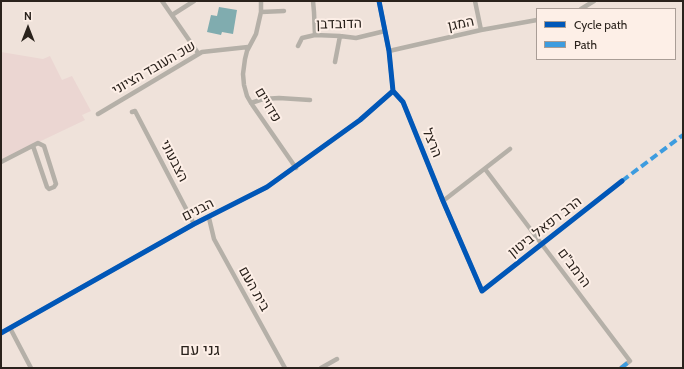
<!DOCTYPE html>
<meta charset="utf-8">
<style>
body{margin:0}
#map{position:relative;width:684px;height:369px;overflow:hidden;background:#efe2da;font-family:Cabin,sans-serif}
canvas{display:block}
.frame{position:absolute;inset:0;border:2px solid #2a221c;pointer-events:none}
.legend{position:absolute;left:536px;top:8px;width:140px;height:52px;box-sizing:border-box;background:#fdefe7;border:1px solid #a99d96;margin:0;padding:5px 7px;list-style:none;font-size:12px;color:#2a221c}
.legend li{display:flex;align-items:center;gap:8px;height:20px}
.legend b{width:20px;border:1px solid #a99d96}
.north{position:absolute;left:8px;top:8px;width:40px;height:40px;-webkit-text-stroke:3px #fdefe7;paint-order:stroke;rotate:0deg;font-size:11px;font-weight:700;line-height:16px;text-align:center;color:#2a221c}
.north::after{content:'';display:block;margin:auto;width:14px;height:18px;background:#2a221c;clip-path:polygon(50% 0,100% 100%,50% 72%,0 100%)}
</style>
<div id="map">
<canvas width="684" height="369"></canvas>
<div class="frame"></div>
<ul class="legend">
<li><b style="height:5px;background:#0057b8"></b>Cycle path</li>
<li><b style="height:5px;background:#3d9cdf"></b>Path</li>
</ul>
<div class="north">N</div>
</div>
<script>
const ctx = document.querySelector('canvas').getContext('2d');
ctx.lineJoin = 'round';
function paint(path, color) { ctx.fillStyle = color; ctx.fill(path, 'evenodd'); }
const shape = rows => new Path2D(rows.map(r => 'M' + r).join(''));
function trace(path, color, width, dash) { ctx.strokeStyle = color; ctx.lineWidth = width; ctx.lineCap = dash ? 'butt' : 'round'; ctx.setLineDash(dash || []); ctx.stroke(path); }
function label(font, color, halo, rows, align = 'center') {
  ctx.font = font + ' Cabin,Heebo,sans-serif'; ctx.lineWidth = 4; ctx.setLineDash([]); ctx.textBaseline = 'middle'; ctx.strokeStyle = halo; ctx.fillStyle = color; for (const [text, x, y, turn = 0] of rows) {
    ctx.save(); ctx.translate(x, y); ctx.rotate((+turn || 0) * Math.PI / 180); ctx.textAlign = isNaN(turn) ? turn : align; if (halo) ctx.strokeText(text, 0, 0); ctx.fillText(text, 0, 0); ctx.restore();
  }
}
const medical = shape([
 [1,52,43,59,50,56,62,80,72,76,91,111,82,115,85,120,1,160]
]);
const water = shape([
 [219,7,237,10,233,34,222,32,221,35,207,32,211,15,217,16]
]);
const street = shape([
 [162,1,198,53],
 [261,1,261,12,256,34,247,51,245,59,243,74,244,85,247,96,251,103,296,168],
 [313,1,314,12,315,35],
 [379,1,389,51,393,91,403,102,443,201,482,291,622,181],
 [475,1,481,30],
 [581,9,594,1],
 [261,12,284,11],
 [172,15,194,1],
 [298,46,302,38,315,35,340,36,356,38,385,31],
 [389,51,481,30,537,20],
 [335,62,340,36],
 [251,103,263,99,279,98,310,100],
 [132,112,135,111,194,224],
 [98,114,202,52,248,47],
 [1,162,38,143,44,146,56,184,54,187,49,189,47,187,33,146],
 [485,169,630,361,621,368],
 [443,201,510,149],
 [209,218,214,239,285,368],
 [10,328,31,368],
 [1,333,194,224,267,187,360,120,393,91],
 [321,368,337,359]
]);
const quiet = shape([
 [622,181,683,135],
 [621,368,630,361]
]);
const cycleway = shape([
 [379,1,389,51,393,91,403,102,443,201,482,291,622,181],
 [1,333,194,224,267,187,360,120,393,91]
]);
const streetNames = [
 ["הדובדבן",339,24,-1],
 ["המגן",461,24,-12],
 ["שכ העובד הציוני",154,68,-30],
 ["פדויים",268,105,59],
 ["הרצל",432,143,68],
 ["הצבעוני",174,161,63],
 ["הבנים",198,210,-27],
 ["הרב רפאל ביטון",545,227,-38],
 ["הרמב\"ם",574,268,53],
 ["בית העם",254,289,61]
];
const quarterNames = [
 ["גני עם",200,350]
];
paint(medical, '#ebd6d2');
paint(water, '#80acaf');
trace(street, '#b5b0a8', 4.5);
trace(quiet, '#3d9cdf', 4, [8, 4]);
trace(cycleway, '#0057b8', 5);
label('14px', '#2a221c', '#fdefe7', streetNames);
label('16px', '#2a221c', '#fdefe7', quarterNames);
</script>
